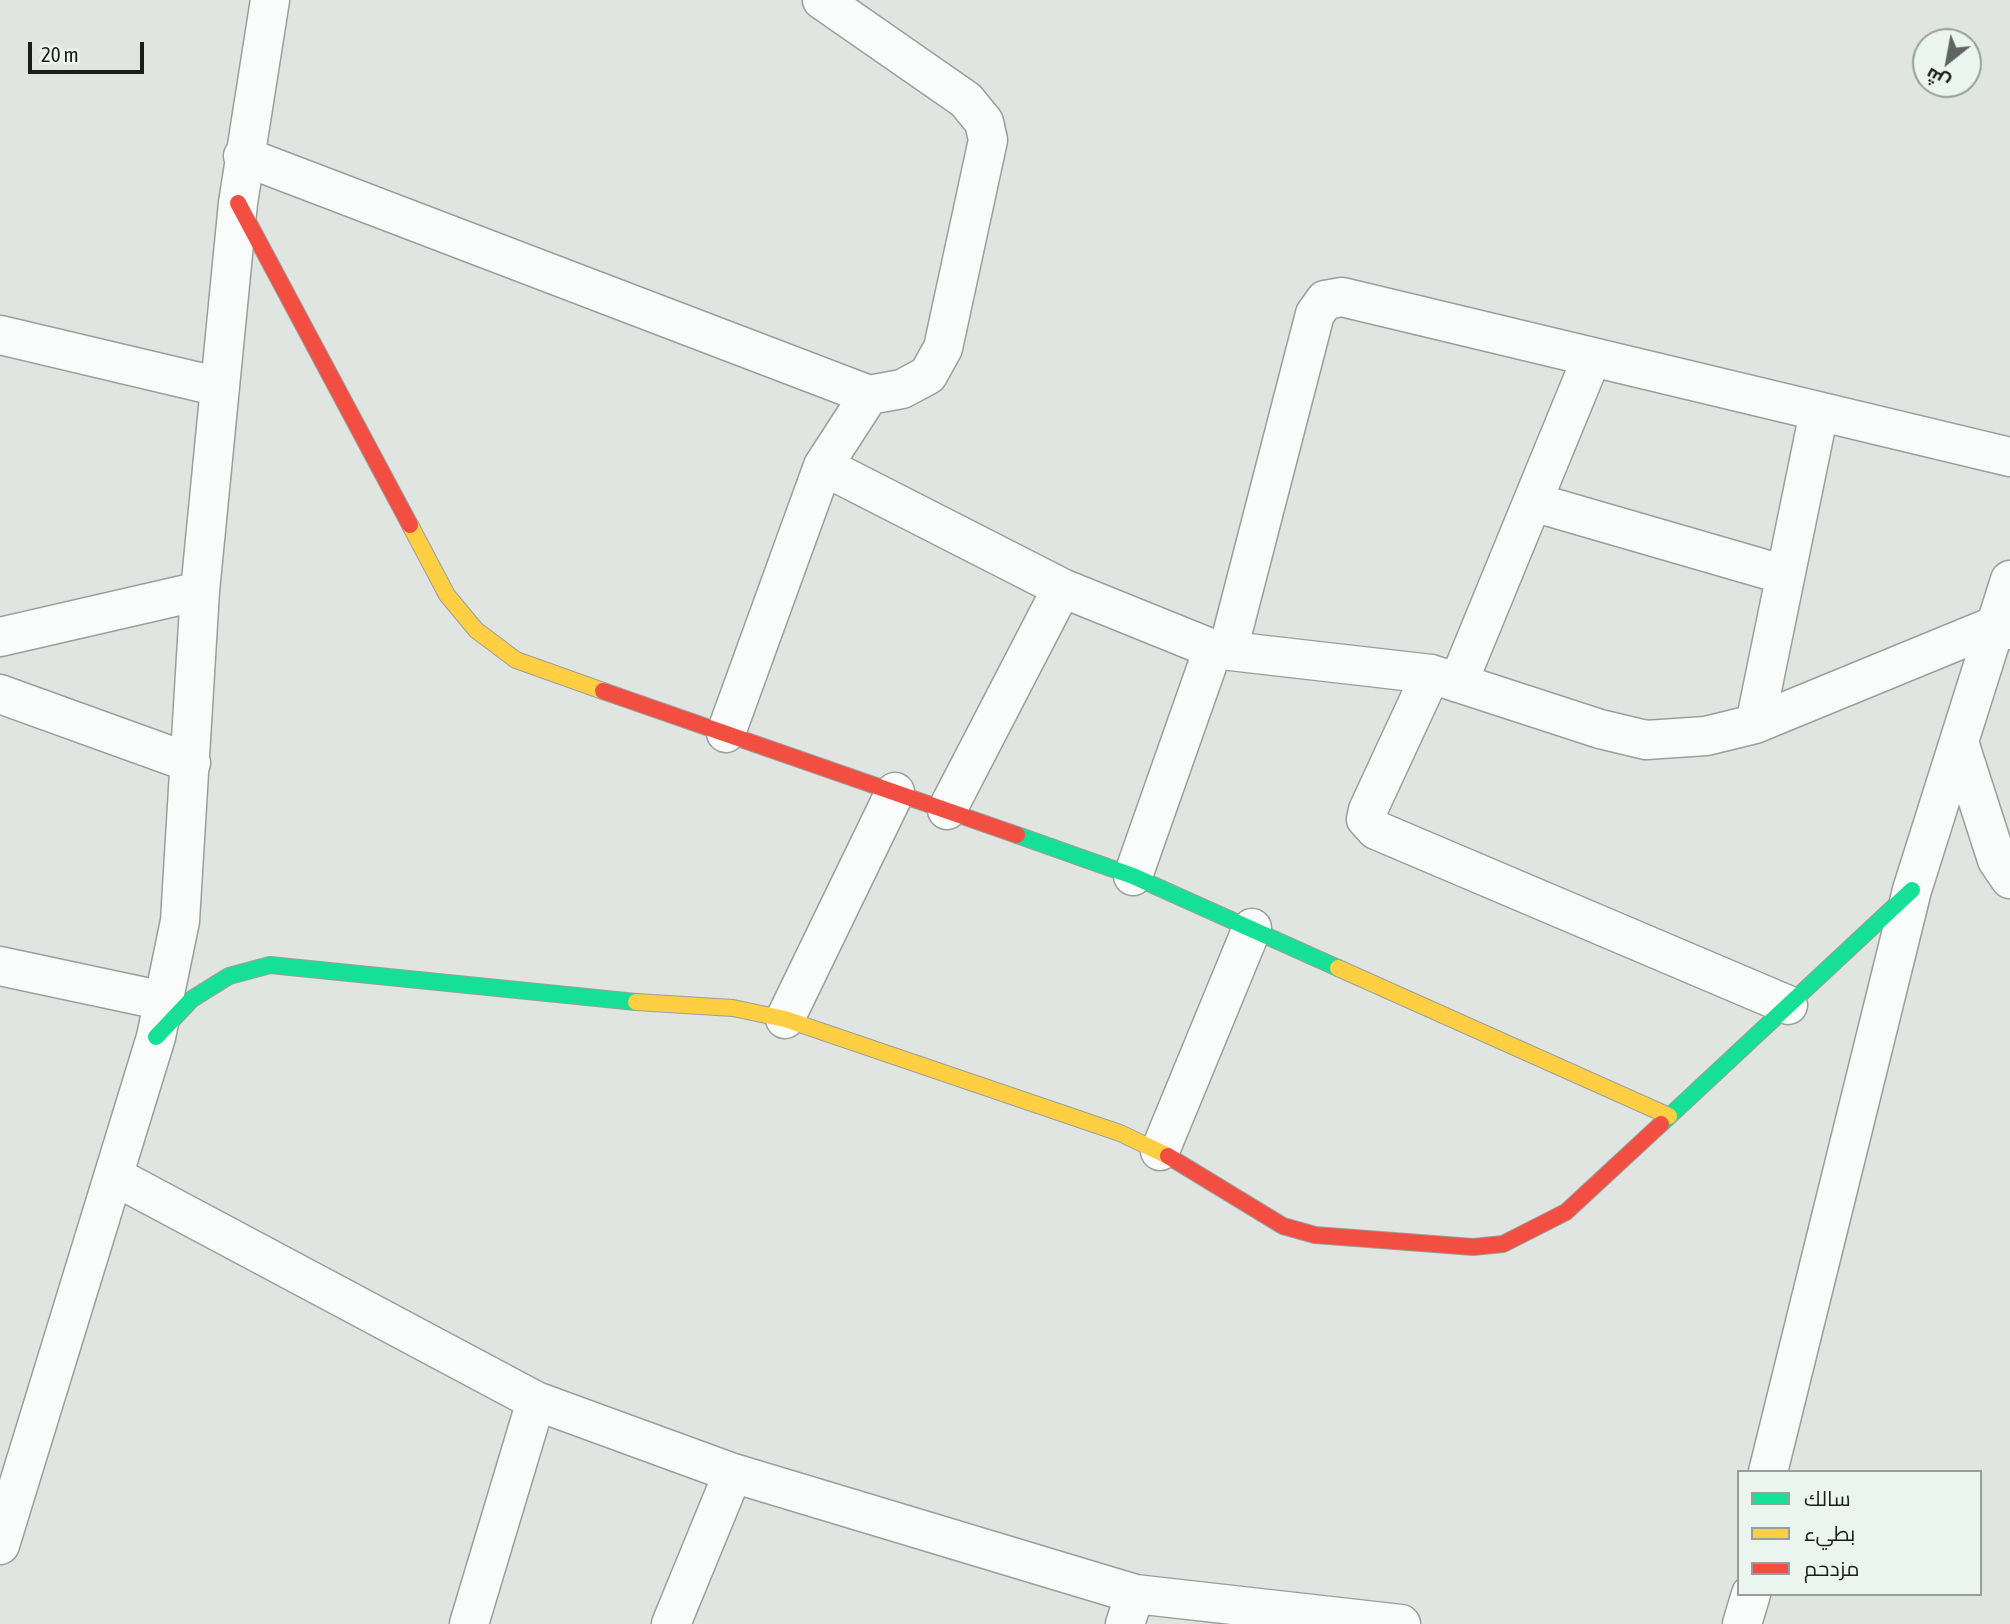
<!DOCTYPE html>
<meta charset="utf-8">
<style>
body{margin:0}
#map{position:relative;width:2010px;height:1624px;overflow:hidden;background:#e0e5e2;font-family:"Asap Condensed",Cairo,sans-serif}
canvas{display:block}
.legend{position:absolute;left:1737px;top:1470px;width:245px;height:126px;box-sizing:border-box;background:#eaf5f0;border:2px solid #969f9b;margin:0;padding:9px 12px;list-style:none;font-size:21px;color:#191d1b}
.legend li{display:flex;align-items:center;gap:14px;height:35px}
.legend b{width:35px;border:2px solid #969f9b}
.north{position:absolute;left:1912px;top:28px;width:70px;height:70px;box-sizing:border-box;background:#eaf5f0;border:2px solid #969f9b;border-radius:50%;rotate:211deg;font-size:19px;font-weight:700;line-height:28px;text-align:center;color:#191d1b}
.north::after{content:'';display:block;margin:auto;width:24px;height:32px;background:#5f6361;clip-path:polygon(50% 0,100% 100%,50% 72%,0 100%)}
.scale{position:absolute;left:28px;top:42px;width:116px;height:32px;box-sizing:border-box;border:4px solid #191d1b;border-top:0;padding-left:9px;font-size:21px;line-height:24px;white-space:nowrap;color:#191d1b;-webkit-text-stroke:5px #eaf5f0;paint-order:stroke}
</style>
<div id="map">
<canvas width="2010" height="1624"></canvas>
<ul class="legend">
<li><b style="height:9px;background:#16e098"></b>سالك</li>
<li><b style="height:9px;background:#ffcf43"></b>بطيء</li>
<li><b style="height:9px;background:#f24e42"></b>مزدحم</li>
</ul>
<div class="north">ش</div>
<div class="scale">20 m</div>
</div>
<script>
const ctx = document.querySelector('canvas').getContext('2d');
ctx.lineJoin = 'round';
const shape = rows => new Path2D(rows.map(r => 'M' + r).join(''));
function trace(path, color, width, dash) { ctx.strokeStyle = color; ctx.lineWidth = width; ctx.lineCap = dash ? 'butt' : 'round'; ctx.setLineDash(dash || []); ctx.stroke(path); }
const street = shape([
 [243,156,869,395,902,389,928,375,943,348,988,140,984,122,966,100,822,0],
 [0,335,220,387],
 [823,466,1062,588,1213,649,1431,674,1600,729,1646,740,1706,736,1755,724,1996,625,2010,630],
 [1533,502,1785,575],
 [0,637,200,591],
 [1228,650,1315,314,1325,300,1342,297,2010,457],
 [1431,674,1368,810,1366,819,1376,830,1788,1005],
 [1458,683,1592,357],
 [0,694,191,763],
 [1755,724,1819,412],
 [726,733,823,466,869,395],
 [1959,742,1997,860,2010,879],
 [947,810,1062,588],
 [1133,876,1213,649],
 [0,966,164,1001],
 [785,1019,895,792],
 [1160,1151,1252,928],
 [114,1176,536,1401,733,1473,1135,1594,1401,1624],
 [1768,1472,1912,890,2010,580],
 [0,1545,156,1037,180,921,200,591,238,203,270,0],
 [469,1624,536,1401],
 [671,1624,733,1473],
 [1125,1624,1135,1594],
 [1742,1624,1751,1594]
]);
const fast = shape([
 [1017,835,1133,876,1338,968],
 [156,1037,192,999,229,976,270,965,636,1002],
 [1661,1124,1912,890]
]);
const slow = shape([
 [410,525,447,595,476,630,516,660,603,691],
 [1338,968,1669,1116],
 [636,1002,733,1008,785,1019,1120,1133,1168,1156]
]);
const jam = shape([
 [238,203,410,525],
 [603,691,1017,835],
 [1168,1156,1283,1226,1315,1235,1473,1247,1503,1244,1566,1212,1661,1124]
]);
trace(street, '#9a9f9c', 41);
trace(fast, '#9a9f9c', 18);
trace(slow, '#9a9f9c', 18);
trace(jam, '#9a9f9c', 18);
trace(street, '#fafbfb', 38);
trace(fast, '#16e098', 16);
trace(slow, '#ffcf43', 16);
trace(jam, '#f24e42', 16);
</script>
